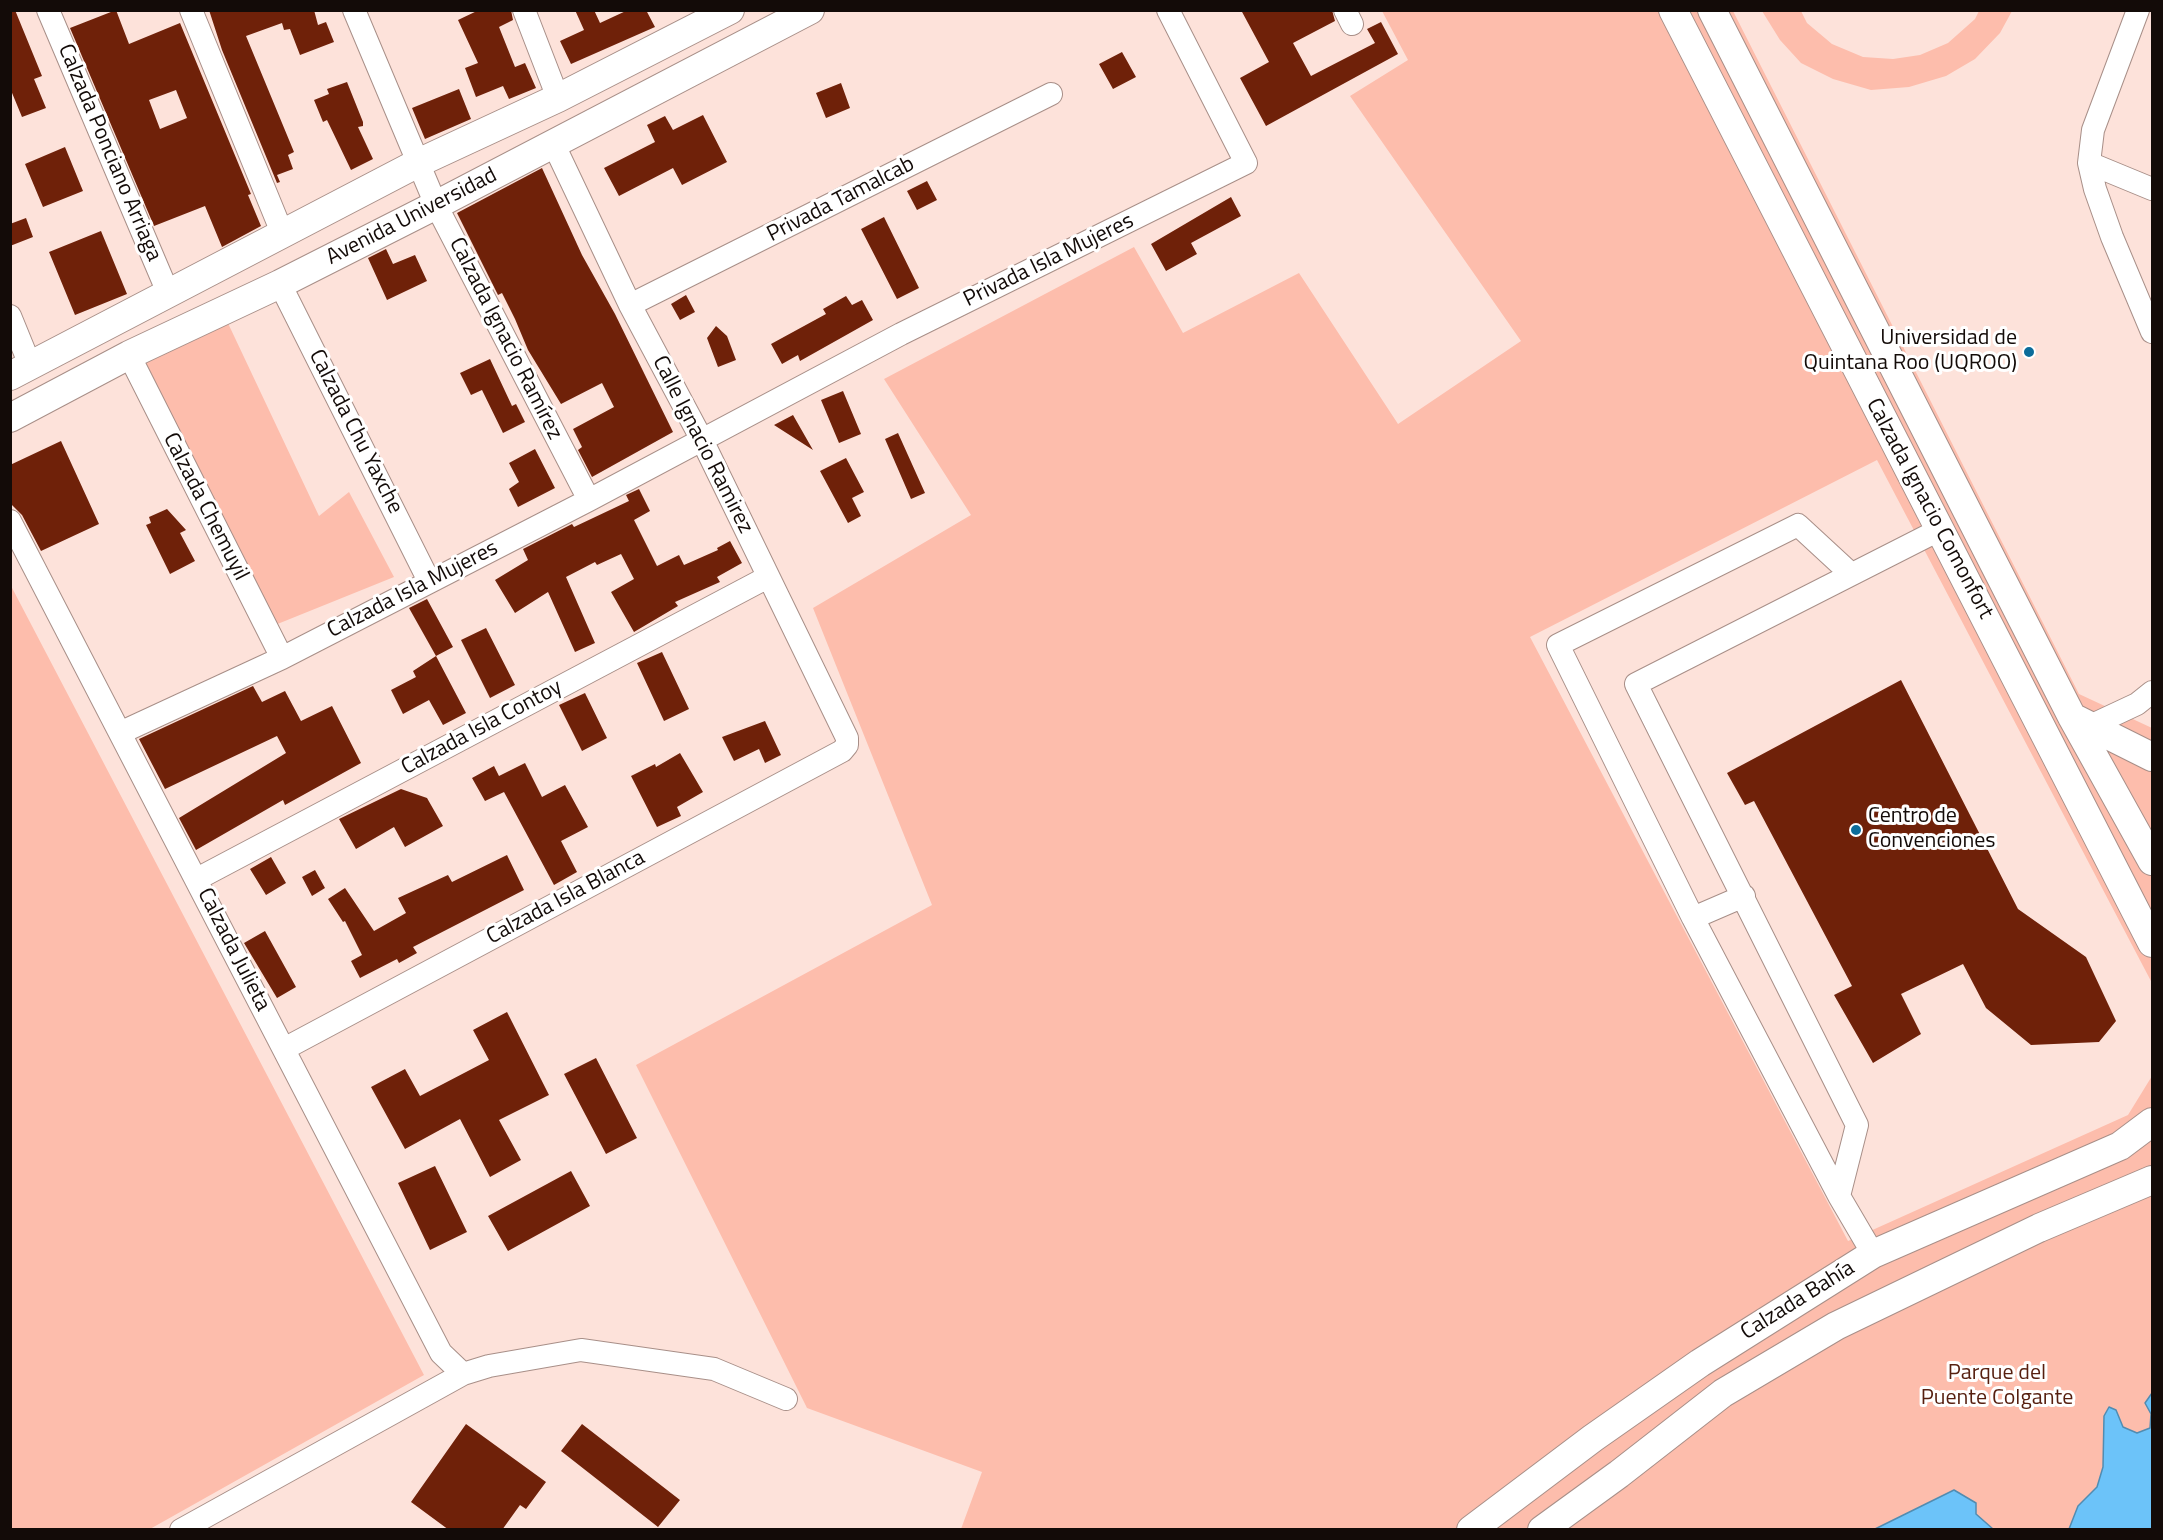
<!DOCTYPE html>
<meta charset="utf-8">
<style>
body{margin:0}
#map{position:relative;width:2163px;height:1540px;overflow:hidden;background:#fde2da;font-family:"Titillium Web",sans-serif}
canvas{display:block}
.frame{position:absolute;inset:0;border:12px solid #130b08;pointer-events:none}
</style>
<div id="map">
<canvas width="2163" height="1540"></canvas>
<div class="frame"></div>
</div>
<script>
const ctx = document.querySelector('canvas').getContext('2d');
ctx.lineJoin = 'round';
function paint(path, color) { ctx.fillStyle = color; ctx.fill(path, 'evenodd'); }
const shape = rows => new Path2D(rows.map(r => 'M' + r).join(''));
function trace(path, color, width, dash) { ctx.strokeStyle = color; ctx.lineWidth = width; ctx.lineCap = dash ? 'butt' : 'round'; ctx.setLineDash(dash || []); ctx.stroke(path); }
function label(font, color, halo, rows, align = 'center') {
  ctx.font = font + ' "Titillium Web",sans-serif'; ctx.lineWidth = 6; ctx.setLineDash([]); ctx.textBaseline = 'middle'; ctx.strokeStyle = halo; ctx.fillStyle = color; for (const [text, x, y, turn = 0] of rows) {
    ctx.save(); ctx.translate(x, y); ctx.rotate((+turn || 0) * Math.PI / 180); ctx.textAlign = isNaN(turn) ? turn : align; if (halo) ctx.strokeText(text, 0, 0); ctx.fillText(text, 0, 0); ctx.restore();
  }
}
const green = shape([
 [1382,11,1733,11,2079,694,2152,728,2152,983,1877,460,1530,637,1848,1241,2128,1115,2152,1076,2152,1529,961,1529,982,1472,807,1408,636,1065,932,905,813,608,971,515,884,379,1134,247,1183,333,1299,273,1398,424,1521,341,1350,96,1408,60],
 [1762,11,1801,11,1807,23,1832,44,1863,57,1893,59,1920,55,1948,43,1975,19,1979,11,2012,11,2000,33,1975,59,1946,76,1909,87,1871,90,1833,79,1801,63,1780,40],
 [226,319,319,516,349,492,394,577,275,625,137,356],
 [10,584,424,1375,150,1529,11,1529]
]);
const water = shape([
 [2152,1393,2152,1529,2069,1529,2078,1506,2097,1487,2103,1467,2104,1416,2109,1407,2116,1410,2123,1427,2137,1433,2150,1428,2151,1414,2145,1403,2152,1393],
 [1954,1490,1976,1503,1976,1514,1993,1529,1875,1529,1954,1490]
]);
const building = shape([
 [10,10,15,10,42,76,34,79,46,108,22,117,10,88],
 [116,10,129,44,180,23,251,194,248,195,261,226,222,247,205,206,154,226,70,28],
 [176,90,187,118,160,129,149,100],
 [209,10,314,10,318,25,326,22,334,42,300,55,290,29,284,30,282,23,246,36,294,152,288,155,293,169,277,175,280,182,277,183,222,50],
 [479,10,511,10,513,20,499,27,515,67,525,63,536,88,509,99,503,86,476,97,465,68,478,63,458,20],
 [575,10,594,10,600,23,628,10,646,10,655,27,571,64,560,41,584,30],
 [1241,10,1332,10,1335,21,1293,43,1311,76,1375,43,1367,29,1381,22,1398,54,1266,126,1240,78,1269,62],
 [1122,52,1136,77,1113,89,1099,64],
 [347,82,363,122,363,126,358,127,373,159,351,170,327,120,323,122,314,100,329,94,327,89],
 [841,83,850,108,826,118,816,93],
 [459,89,471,119,425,139,412,108],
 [703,115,727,162,682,185,673,168,619,196,604,168,655,142,647,125,665,116,673,130],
 [65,147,83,191,43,207,25,164],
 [542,168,582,255,615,314,673,432,592,477,578,450,582,447,573,429,614,407,602,383,561,404,528,350,515,319,502,293,498,295,457,213],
 [927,181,937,200,917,210,907,191],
 [1231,197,1241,216,1191,243,1197,254,1166,271,1151,244],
 [884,217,919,288,897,299,861,229],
 [26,218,33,237,10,246,10,224],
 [101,231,127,294,75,315,49,252],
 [386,249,393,264,415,255,427,281,387,300,368,258],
 [686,295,695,312,680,320,671,304],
 [846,296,852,305,862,300,873,320,800,361,798,355,782,364,771,344,826,314,823,309],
 [716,326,727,336,736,360,718,367,707,338],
 [490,359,512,406,516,404,525,422,503,433,482,390,471,395,460,373],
 [843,391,861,434,839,443,821,400],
 [793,415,813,450,774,425],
 [898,433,925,493,911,499,885,439],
 [61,441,99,524,41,551,22,515,10,503,10,465],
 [535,449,555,488,518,507,509,489,519,482,509,463],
 [846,458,864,492,852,498,861,516,848,523,820,471],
 [639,489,650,511,634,520,657,566,679,555,684,565,718,550,717,548,730,541,742,563,717,577,720,582,675,602,678,606,634,632,611,592,634,579,621,554,597,565,595,562,566,577,595,643,575,652,548,592,515,613,495,580,528,560,523,549,572,524,574,527,629,501,626,495],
 [167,509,186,530,180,533,195,561,170,574,146,525,151,523,149,517],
 [427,599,453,647,436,656,409,608],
 [486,628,515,685,490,698,461,640],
 [662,652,689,709,664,721,637,663],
 [436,656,466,713,443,725,429,700,403,714,391,690,416,677,413,671],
 [1901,680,2018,909,2086,957,2116,1021,2099,1042,2031,1045,1986,1008,1963,964,1901,994,1921,1034,1873,1063,1834,995,1852,986,1754,801,1745,805,1727,773],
 [253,686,262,702,285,691,301,721,332,706,361,763,285,805,283,800,196,850,179,818,286,753,277,736,165,789,139,739],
 [585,693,607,738,582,751,559,705],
 [765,721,781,755,765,763,759,749,734,761,722,737],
 [680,753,703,792,677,807,681,816,657,827,631,776,655,764,656,767],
 [525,763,542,797,565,785,588,827,561,841,577,872,554,885,504,792,485,801,472,778,494,766,499,776],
 [401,789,427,798,443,826,405,847,394,827,356,849,339,819],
 [507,855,524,890,413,947,417,953,399,963,397,959,360,978,351,961,362,955,345,921,343,922,328,899,345,888,374,931,406,913,398,898,448,875,452,882],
 [271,857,286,883,266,895,250,869],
 [315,870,325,888,312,896,302,877],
 [265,931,296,987,277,998,244,943],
 [507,1012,549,1095,499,1120,521,1160,490,1177,460,1119,405,1149,371,1087,405,1069,420,1096,489,1060,473,1030],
 [596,1058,637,1138,606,1154,564,1074],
 [435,1166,467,1232,430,1250,398,1183],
 [571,1171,590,1206,508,1251,488,1216],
 [466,1424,546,1482,526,1509,520,1505,502,1530,449,1530,411,1502],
 [582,1424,680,1500,658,1527,561,1451]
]);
const minor = shape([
 [48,10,169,295],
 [191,10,283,235],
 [354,10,436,205,589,500],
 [524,10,558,98],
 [1345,10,1352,24],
 [2138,10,2093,130,2089,163,2095,189,2112,237,2152,332],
 [2089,163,2152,189],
 [280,284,429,581],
 [630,305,1051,94],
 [10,316,30,365],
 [129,355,282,658],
 [10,521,441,1353,463,1374],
 [2090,726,2137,704,2152,692],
 [122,732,282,658,589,500,901,334,1246,163,1168,10],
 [197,879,768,577],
 [1693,918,1744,896],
 [284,1049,842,751,847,745,847,738,702,440,630,305,554,145],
 [1839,1196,1693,918,1558,645,1798,525,1850,573],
 [1873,1254,1839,1196,1857,1125,1636,684,1939,530],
 [181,1530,463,1374,489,1366,581,1350,714,1369,786,1399]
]);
const major = shape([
 [1673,10,2152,943],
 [1712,10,2072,717,2152,861],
 [10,376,418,163,558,98,730,10],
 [10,418,129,355,280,284,436,205,810,10],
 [2072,717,2152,757],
 [1471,1530,1593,1438,1700,1363,1873,1254,2120,1146,2152,1122],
 [1542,1530,1619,1474,1723,1393,1836,1326,2039,1228,2152,1180]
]);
const markers = [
 [2029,352,6,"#0c6c9a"],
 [1856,830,6,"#0c6c9a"]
];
const streetNames = [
 ["Calzada Ponciano Arriaga",109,153,67],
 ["Privada Tamalcab",841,200,-27],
 ["Avenida Universidad",412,217,-27],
 ["Privada Isla Mujeres",1049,261,-26],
 ["Calzada Ignacio Ramírez",505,339,63],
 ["Calzada Chu Yaxche",355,432,63],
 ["Calle Ignacio Ramirez",702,445,63],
 ["Calzada Chemuyil",205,507,63],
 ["Calzada Ignacio Comonfort",1929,509,62],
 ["Calzada Isla Mujeres",413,590,-27],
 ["Calzada Isla Contoy",482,728,-28],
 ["Calzada Isla Blanca",566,898,-28],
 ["Calzada Julieta",233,950,63],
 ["Calzada Bahía",1798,1301,-32]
];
const poiNames = [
 ["Universidad de",2017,339],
 ["Quintana Roo (UQROO)",2017,364],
 ["Centro de",1868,817,"left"],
 ["Convenciones",1868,842,"left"]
];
const parkNames = [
 ["Parque del",1997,1374],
 ["Puente Colgante",1997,1399]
];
paint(green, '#fdbdac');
paint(water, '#6cc3f9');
trace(water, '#518cb1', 1.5);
paint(building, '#6f2109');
trace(minor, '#a88f88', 24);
trace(major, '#a88f88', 30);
trace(minor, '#fff', 22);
trace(major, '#fff', 28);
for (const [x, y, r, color] of markers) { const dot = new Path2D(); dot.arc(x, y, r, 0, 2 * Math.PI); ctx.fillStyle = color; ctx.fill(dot); trace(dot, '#fff', 2); }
label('22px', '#130b08', '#fff', streetNames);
label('22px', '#130b08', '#fff', poiNames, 'right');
label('22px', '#561f0f', '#fff', parkNames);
</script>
